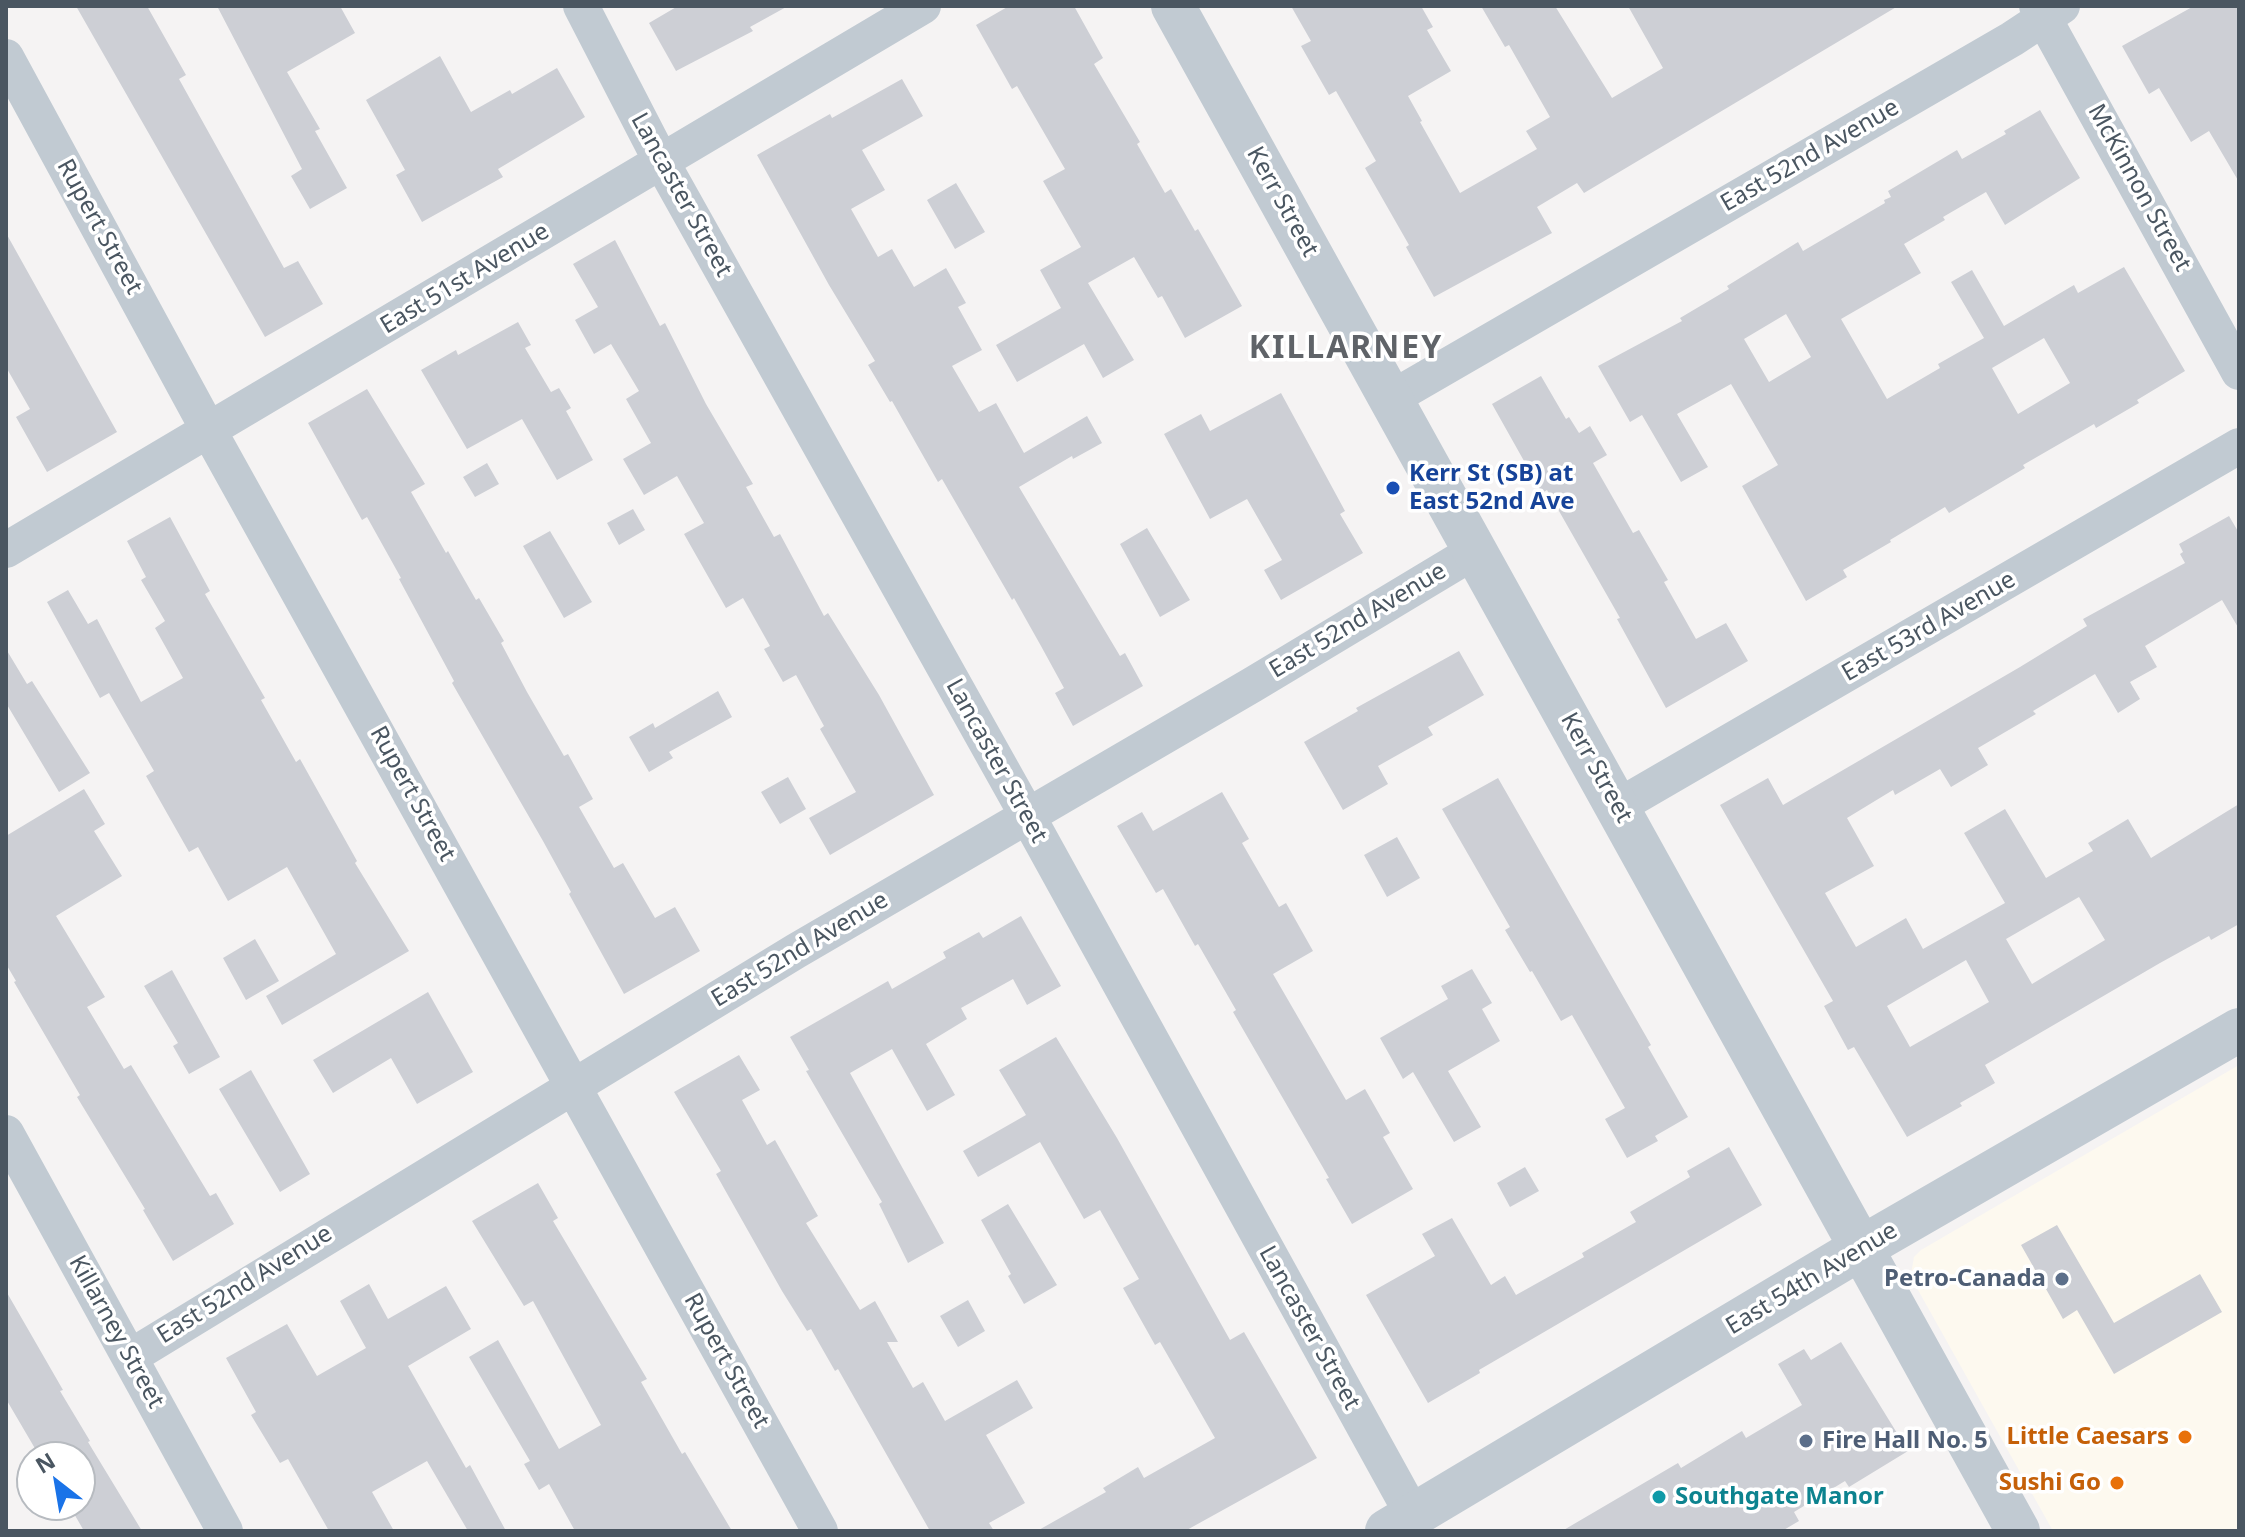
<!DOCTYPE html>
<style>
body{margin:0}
#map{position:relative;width:2245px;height:1537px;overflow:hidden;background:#f5f3f3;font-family:"Noto Sans",sans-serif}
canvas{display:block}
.frame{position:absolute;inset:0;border:8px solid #4a5661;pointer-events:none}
.north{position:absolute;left:16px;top:1441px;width:80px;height:80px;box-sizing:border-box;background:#fff;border:2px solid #b7bbc0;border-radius:50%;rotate:329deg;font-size:22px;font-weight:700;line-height:32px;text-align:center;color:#4a5661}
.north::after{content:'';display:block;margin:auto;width:28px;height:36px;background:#1a73e8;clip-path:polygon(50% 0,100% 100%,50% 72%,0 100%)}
</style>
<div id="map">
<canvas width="2245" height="1537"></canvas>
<div class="frame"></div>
<div class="north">N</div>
</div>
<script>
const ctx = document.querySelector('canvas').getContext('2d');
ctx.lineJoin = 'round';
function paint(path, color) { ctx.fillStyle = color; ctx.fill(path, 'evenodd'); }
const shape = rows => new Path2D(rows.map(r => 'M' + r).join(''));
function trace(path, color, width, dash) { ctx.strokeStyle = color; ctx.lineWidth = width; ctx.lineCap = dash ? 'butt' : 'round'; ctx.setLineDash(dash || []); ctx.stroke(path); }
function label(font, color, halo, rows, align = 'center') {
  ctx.font = font + ' "Noto Sans",sans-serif'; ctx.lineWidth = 7; ctx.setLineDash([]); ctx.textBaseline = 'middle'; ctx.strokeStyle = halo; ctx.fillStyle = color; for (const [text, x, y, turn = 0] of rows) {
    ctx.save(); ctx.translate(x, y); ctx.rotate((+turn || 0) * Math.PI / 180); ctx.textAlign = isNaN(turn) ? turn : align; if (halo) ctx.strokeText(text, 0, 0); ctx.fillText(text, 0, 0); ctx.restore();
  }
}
const commercial = shape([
 [2239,1065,2239,1531,2053,1531,1913,1281,1911,1274,1914,1257,1921,1250]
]);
const building = shape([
 [76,6,147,6,186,75,179,79,284,268,298,261,323,304,265,337],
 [217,6,340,6,355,33,287,72,320,129,315,131,347,188,310,209,291,176,302,169],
 [678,6,788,6,750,27,753,31,676,71,649,23],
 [1009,6,1074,6,1103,58,1094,64,1140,142,1137,144,1165,193,1171,189,1195,231,1198,229,1242,306,1185,338,1162,296,1158,298,1134,257,1088,283,1134,360,1103,378,1084,344,1017,382,996,345,1061,308,1040,270,1081,247,1043,181,1065,169,1017,86,1012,89,976,25],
 [1291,6,1421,6,1433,27,1427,30,1451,71,1408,96,1422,121,1420,122,1460,193,1537,149,1526,131,1550,117,1509,45,1505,47,1481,6,1555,6,1612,98,1663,68,1628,6,1898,6,1584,193,1577,183,1537,207,1552,233,1434,297,1406,247,1409,245,1365,168,1376,161,1336,91,1329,95,1301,46,1311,41],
 [2194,6,2239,6,2239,182,2209,131,2191,142,2159,88,2149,94,2122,46],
 [440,56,471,112,510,90,512,94,557,68,585,117,498,169,503,177,422,222,396,175,405,170,366,100],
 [902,79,923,116,862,150,885,190,851,209,878,257,892,249,914,287,946,268,966,303,958,307,982,350,952,366,979,412,996,403,1024,453,1087,416,1102,443,1073,459,1072,456,1019,487,1120,656,1125,653,1143,686,1073,726,1055,693,1064,688,1041,646,1014,598,1012,600,942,479,938,482,892,401,890,402,868,365,875,361,829,285,757,155,830,114,832,118],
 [2040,110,2080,178,2005,225,1986,192,1943,217,1945,220,1904,244,1921,273,1841,319,1887,399,1940,368,1938,364,1984,338,1951,282,1972,270,2004,326,2074,285,2078,293,2124,267,2185,371,2137,400,2139,403,2096,428,2094,424,2023,465,2025,468,1949,513,1945,507,1890,540,1891,542,1843,570,1847,577,1806,601,1742,486,1778,465,1731,384,1677,414,1708,467,1681,482,1642,415,1630,422,1598,366,1682,321,1680,318,1729,289,1727,286,1798,242,1803,251,1885,203,1884,200,1891,197,1888,191,1957,150,1962,159,2006,134,2004,131],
 [1786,314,1811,357,1769,382,1744,339],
 [2044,338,2070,383,2018,414,1992,368],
 [956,183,985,232,955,249,927,200],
 [6,233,117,432,47,472,16,417,30,409,6,367],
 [615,240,660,326,665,323,706,404,753,484,746,487,774,537,780,534,824,616,828,613,879,695,934,795,830,855,809,818,856,792,820,729,824,726,796,675,783,682,764,649,770,646,743,598,726,608,684,534,704,523,677,476,644,495,623,459,651,443,626,399,639,391,611,344,594,354,575,320,598,307,573,264],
 [518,322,531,345,525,348,551,392,559,388,571,408,566,411,593,460,557,480,522,419,467,449,421,370,456,350,458,355],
 [1541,376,1566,419,1569,417,1579,433,1590,426,1607,455,1593,463,1633,533,1639,530,1668,580,1664,582,1696,639,1726,623,1748,661,1666,708,1617,619,1620,618,1547,490,1542,493,1492,404],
 [367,389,425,484,411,492,446,553,448,551,476,600,479,598,504,641,501,643,527,692,564,756,568,754,593,799,579,807,614,868,623,863,655,918,675,907,700,951,624,994,569,894,571,892,543,841,452,683,454,681,399,579,401,578,367,517,362,520,308,423],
 [1281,393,1345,511,1340,514,1363,553,1281,600,1264,570,1282,560,1247,499,1210,519,1164,434,1201,414,1210,431],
 [487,463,499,484,475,497,463,477],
 [633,509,645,530,619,545,607,523],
 [2229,516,2239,533,2239,629,2222,600,2145,646,2157,667,2130,682,2140,699,2118,713,2095,674,2033,711,2036,714,1978,748,1988,765,1951,787,1940,769,1895,795,1893,790,1847,818,1874,866,1825,893,1856,947,1906,918,1923,949,2005,903,1964,833,2005,809,2046,878,2093,851,2088,843,2128,819,2151,858,2239,804,2239,924,2211,940,2209,936,2160,963,1985,1065,1995,1083,1960,1103,1962,1106,1907,1137,1854,1047,1848,1050,1824,1006,1833,1001,1720,805,1768,778,1783,805,2020,667,2087,626,2083,619,2185,563,2180,554,2183,552,2179,544],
 [2079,897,2105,940,2032,984,2006,939],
 [1966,960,1989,1002,1910,1047,1887,1006],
 [170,517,210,591,205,594,265,698,261,700,296,762,300,759,357,861,355,863,409,951,282,1025,266,996,336,954,287,867,228,901,198,847,189,852,146,776,154,771,109,693,100,698,47,602,68,590,88,624,97,619,141,702,183,678,155,628,165,621,141,580,146,577,127,541],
 [1147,528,1190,600,1160,617,1120,544],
 [550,531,592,602,564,618,523,546],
 [6,649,27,684,32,681,90,773,59,792,6,703],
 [1459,651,1484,695,1428,727,1433,735,1378,766,1388,784,1343,810,1304,742,1358,711,1356,708],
 [718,691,732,717,669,752,673,758,649,772,629,737,653,723,655,728],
 [788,777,806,809,780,824,761,792],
 [1498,778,1651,1045,1648,1047,1688,1117,1655,1136,1658,1141,1627,1158,1605,1119,1625,1108,1572,1015,1561,1021,1532,971,1530,972,1505,930,1510,927,1442,809],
 [84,789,105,824,94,831,122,876,56,916,105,997,87,1007,124,1069,131,1065,210,1196,216,1193,234,1224,173,1261,143,1210,145,1209,77,1097,80,1095,14,982,16,981,6,964,6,836],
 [1222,792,1249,839,1242,843,1279,907,1286,903,1313,951,1273,974,1346,1100,1365,1089,1390,1133,1383,1137,1413,1189,1352,1224,1326,1179,1329,1178,1233,1012,1236,1010,1198,944,1195,946,1163,889,1156,893,1117,826,1142,812,1153,831],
 [1397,837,1420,878,1387,897,1364,855],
 [1021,916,1061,986,1027,1005,1013,979,961,1008,967,1019,926,1044,955,1095,927,1111,892,1049,850,1073,944,1243,908,1263,879,1204,882,1202,806,1071,809,1070,790,1037,888,981,892,989,946,958,943,952,979,932,983,938],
 [255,939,279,981,246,1000,223,958],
 [1472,969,1492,1003,1482,1009,1500,1041,1448,1071,1481,1127,1454,1142,1413,1072,1403,1079,1380,1038,1448,999,1441,986],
 [172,970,220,1057,189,1074,173,1046,178,1043,144,986],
 [428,992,473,1072,417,1104,391,1058,333,1093,313,1060],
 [1056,1037,1117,1138,1230,1340,1244,1332,1317,1458,1185,1531,1037,1531,1106,1492,1103,1488,1138,1467,1144,1478,1215,1438,1160,1342,1155,1345,1123,1288,1139,1279,1100,1210,1084,1219,1040,1142,978,1177,963,1151,1026,1115,999,1070],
 [739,1055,760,1090,742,1100,767,1145,775,1140,818,1216,806,1223,860,1310,875,1301,898,1342,887,1342,913,1388,923,1382,945,1421,1017,1380,1033,1408,986,1435,1025,1503,989,1523,994,1531,930,1531,838,1369,835,1371,811,1329,807,1331,782,1291,716,1174,721,1171,674,1092],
 [251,1070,310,1174,280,1192,219,1089],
 [1729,1147,1762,1205,1479,1370,1480,1373,1428,1403,1366,1295,1435,1256,1422,1234,1452,1218,1491,1285,1505,1276,1516,1295,1584,1257,1582,1253,1636,1222,1630,1212,1690,1177,1687,1171],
 [1525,1167,1539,1191,1510,1207,1497,1183],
 [538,1183,558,1218,553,1221,647,1379,641,1382,682,1454,685,1452,732,1531,575,1531,549,1484,539,1490,524,1464,530,1461,469,1357,498,1340,559,1449,601,1425,533,1301,524,1306,472,1221],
 [1008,1204,1057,1285,1024,1304,1008,1276,1011,1274,981,1220],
 [2057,1225,2114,1323,2200,1274,2222,1312,2114,1374,2077,1310,2063,1319,2021,1245],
 [369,1284,388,1319,446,1286,471,1329,408,1366,466,1468,470,1465,506,1531,468,1531,427,1461,372,1492,394,1531,329,1531,288,1459,280,1463,251,1415,256,1412,226,1358,287,1324,317,1376,366,1348,340,1301],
 [6,1291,63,1390,60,1391,90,1441,88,1442,142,1531,84,1531,69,1505,80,1505,80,1457,40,1457,6,1399],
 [968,1300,985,1331,958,1347,940,1316],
 [1841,1342,1908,1451,1849,1487,1845,1481,1794,1512,1799,1521,1782,1531,1562,1531,1678,1463,1681,1468,1742,1431,1746,1438,1802,1405,1778,1364,1804,1349,1811,1360]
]);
const minor = shape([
 [581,6,661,161,1027,815,1413,1515],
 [2037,6,2239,372],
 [6,57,209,431,820,1531],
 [1390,399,2012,39,2062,6],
 [6,550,923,6],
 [1617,807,2239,446],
 [6,1133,225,1531],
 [130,1357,796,951,1252,685,1475,551]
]);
const tertiary = shape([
 [1173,6,2018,1531],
 [1387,1531,1861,1248,2239,1030]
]);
const markers = [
 [1393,488,8,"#1a4fb4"],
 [2062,1279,8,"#5c6f8a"],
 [2185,1437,8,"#e8710a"],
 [1806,1441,8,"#5c6f8a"],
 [2117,1483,8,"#e8710a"],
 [1659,1497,8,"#0f9aa8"]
];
const streetNames = [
 ["East 52nd Avenue",1810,156,-30],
 ["McKinnon Street",2139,188,61],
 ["Lancaster Street",681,195,61],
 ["Kerr Street",1282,202,61],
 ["Rupert Street",99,227,61],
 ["East 51st Avenue",465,279,-31],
 ["East 52nd Avenue",1358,621,-31],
 ["East 53rd Avenue",1929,627,-30],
 ["Lancaster Street",996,761,61],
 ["Kerr Street",1596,768,61],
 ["Rupert Street",412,794,61],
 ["East 52nd Avenue",800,950,-31],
 ["East 54th Avenue",1812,1279,-31],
 ["East 52nd Avenue",245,1285,-32],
 ["Lancaster Street",1309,1328,61],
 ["Killarney Street",116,1332,61],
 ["Rupert Street",726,1361,61]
];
const transitNames = [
 ["Kerr St (SB) at",1409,474],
 ["East 52nd Ave",1409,502]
];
const serviceNames = [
 ["Petro-Canada",2046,1279],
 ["Fire Hall No. 5",1822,1441,"left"]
];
const foodNames = [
 ["Little Caesars",2169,1437],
 ["Sushi Go",2101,1483]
];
const cultureNames = [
 ["Southgate Manor",1675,1497]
];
const districtNames = [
 ["KILLARNEY",1346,349]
];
paint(commercial, '#fdf9ef');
paint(building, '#cdcfd5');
trace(minor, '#c1cad2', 36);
trace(tertiary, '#c1cad2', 44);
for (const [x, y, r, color] of markers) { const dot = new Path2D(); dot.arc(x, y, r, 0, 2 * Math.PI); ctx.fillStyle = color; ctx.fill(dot); trace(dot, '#fff', 3); }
label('24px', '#4a5661', '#fff', streetNames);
label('bold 24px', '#164399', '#fff', transitNames, 'left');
label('bold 24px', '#4e5e75', '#fff', serviceNames, 'right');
label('bold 24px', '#c56008', '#fff', foodNames, 'right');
label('bold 24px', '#0d838f', '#fff', cultureNames, 'left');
ctx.letterSpacing = '2px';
label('bold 32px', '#5f6368', '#fff', districtNames);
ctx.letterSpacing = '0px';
</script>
